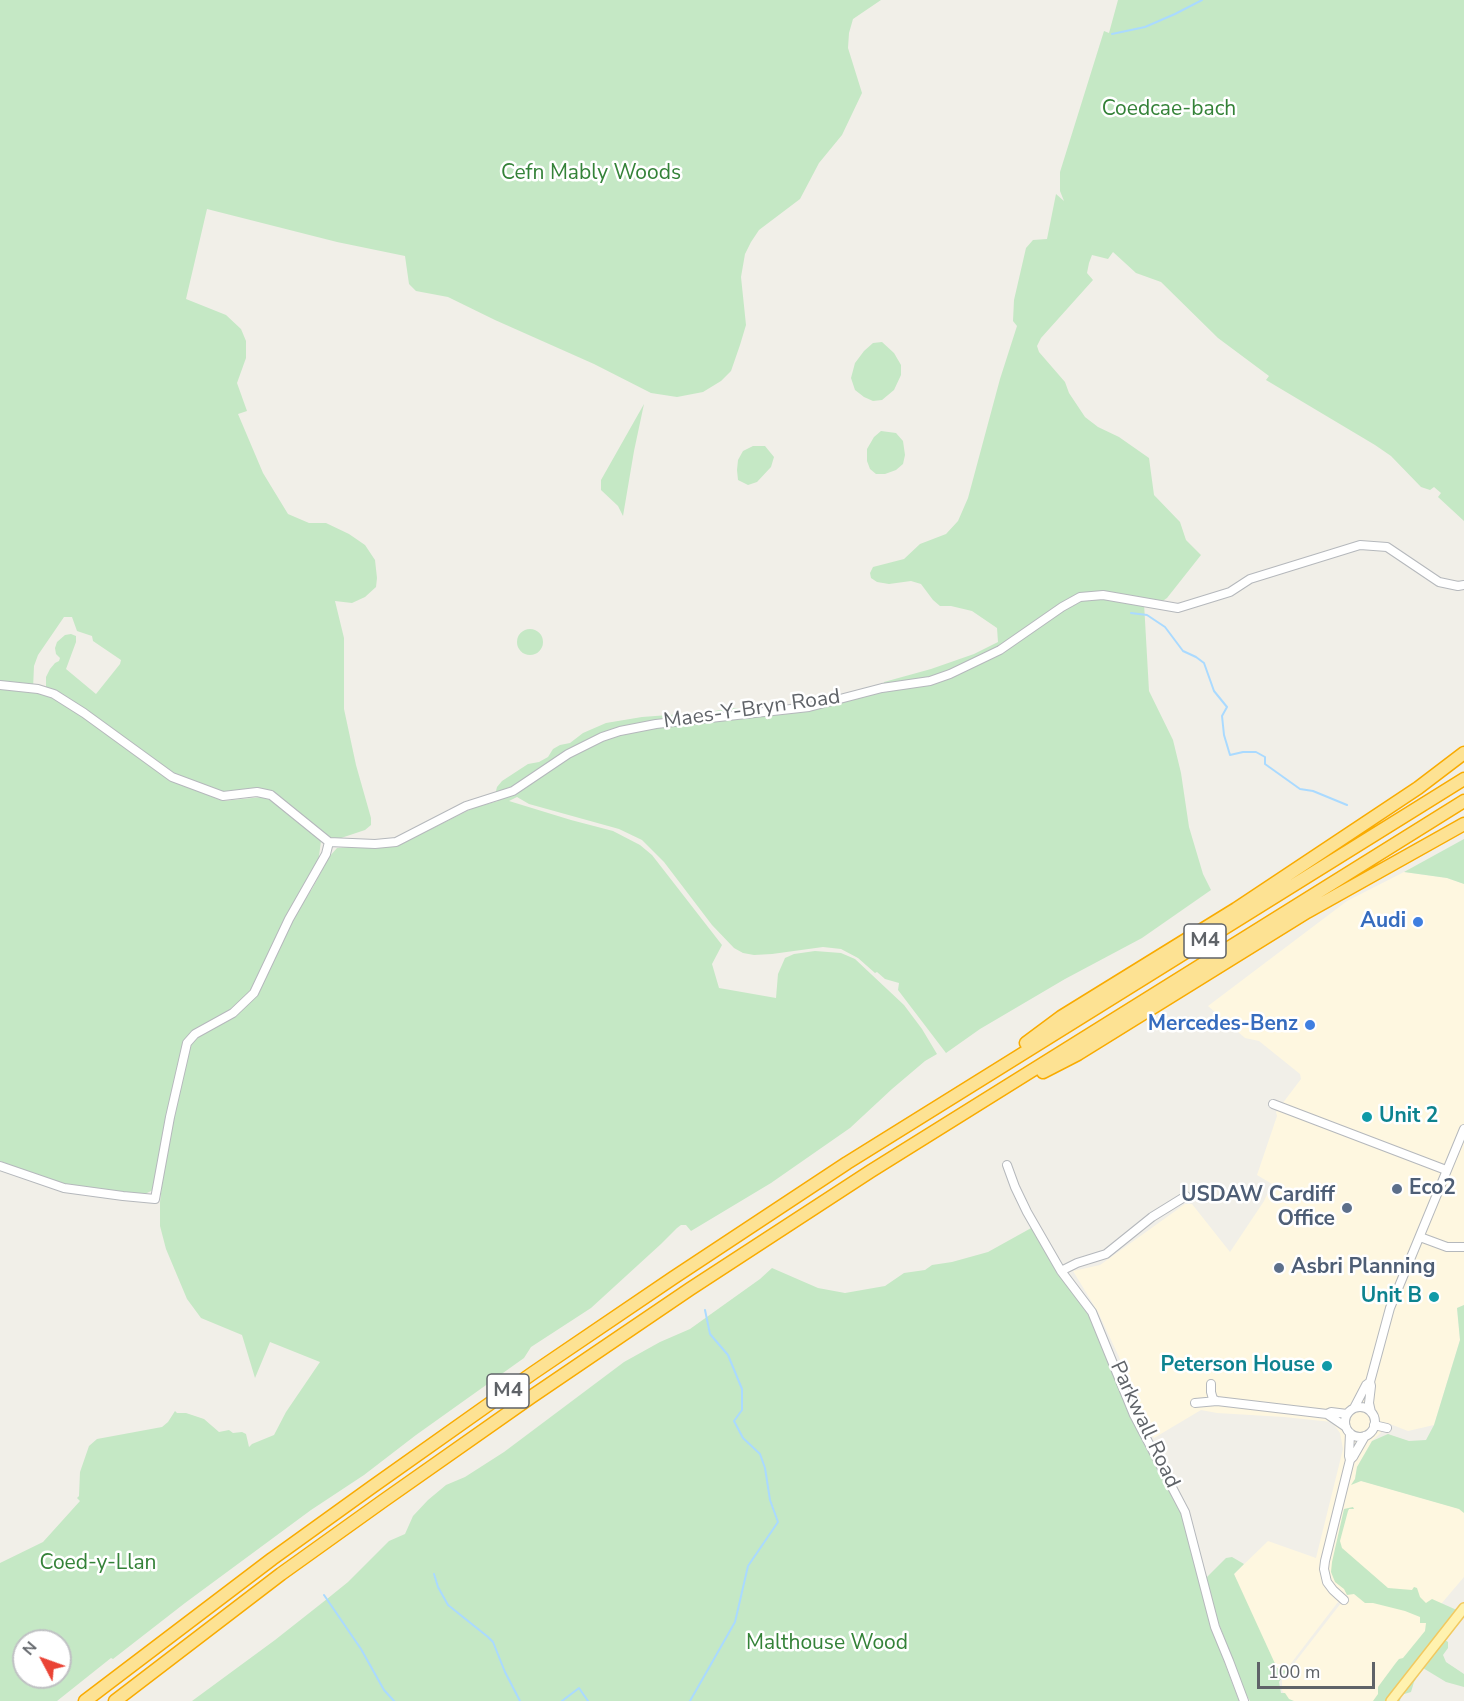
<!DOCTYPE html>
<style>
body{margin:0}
#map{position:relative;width:1464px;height:1701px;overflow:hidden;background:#f1efe8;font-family:"Nunito Sans",sans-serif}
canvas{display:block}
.north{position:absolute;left:12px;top:1629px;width:60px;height:60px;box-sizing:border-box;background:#fff;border:2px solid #bfc1c3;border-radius:50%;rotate:311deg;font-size:16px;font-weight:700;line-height:24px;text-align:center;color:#5f6368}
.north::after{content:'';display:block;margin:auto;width:21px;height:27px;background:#ea4335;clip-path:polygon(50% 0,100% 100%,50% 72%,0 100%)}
.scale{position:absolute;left:1257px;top:1662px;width:118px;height:27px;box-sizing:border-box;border:3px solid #5f6368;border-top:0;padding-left:8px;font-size:18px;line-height:21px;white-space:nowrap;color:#5f6368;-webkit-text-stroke:4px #fff;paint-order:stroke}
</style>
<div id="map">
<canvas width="1464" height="1701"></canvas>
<div class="north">N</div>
<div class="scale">100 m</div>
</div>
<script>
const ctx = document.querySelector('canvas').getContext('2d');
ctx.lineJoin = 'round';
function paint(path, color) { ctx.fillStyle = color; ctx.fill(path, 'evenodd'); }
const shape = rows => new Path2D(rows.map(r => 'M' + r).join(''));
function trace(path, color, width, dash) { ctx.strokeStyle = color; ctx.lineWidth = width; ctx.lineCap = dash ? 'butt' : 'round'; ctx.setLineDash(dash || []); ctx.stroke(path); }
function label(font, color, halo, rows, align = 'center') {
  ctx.font = font + ' "Nunito Sans",sans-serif'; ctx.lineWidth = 5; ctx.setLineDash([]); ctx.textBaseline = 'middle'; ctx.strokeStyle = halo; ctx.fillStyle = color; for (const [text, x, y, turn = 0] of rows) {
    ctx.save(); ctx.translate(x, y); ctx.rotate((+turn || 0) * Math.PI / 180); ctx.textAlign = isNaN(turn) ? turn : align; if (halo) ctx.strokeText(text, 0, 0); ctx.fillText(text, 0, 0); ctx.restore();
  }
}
const commercial = shape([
 [1404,872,1447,878,1464,884,1464,1305,1457,1308,1460,1340,1434,1425,1408,1431,1390,1424,1372,1441,1357,1467,1355,1479,1460,1509,1464,1512,1464,1577,1430,1617,1432,1629,1377,1701,1288,1701,1282,1690,1282,1679,1341,1603,1338,1602,1279,1679,1234,1574,1268,1541,1316,1558,1343,1449,1340,1433,1332,1422,1284,1417,1217,1413,1201,1410,1154,1438,1140,1413,1119,1357,1098,1312,1073,1271,1100,1265,1185,1204,1192,1204,1230,1252,1264,1201,1272,1184,1257,1175,1277,1116,1276,1112,1301,1079,1300,1074,1259,1041,1245,1038,1208,1006,1347,901]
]);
const green = shape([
 [0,0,881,0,853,19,849,33,848,48,862,93,842,135,819,163,800,199,759,230,751,242,745,254,741,277,746,325,740,345,731,371,721,381,703,392,677,397,651,393,594,364,495,320,448,297,416,291,409,284,405,256,337,242,207,209,186,299,226,315,241,329,246,341,246,358,237,383,247,411,238,414,263,473,288,514,309,523,326,523,349,534,365,545,375,560,377,578,376,587,365,597,352,603,335,601,344,638,344,709,356,765,371,818,371,825,365,830,329,842,271,795,223,796,172,777,84,713,46,692,46,677,50,669,55,663,59,661,60,658,56,654,55,648,57,642,65,635,71,634,76,636,76,642,66,669,96,694,120,664,121,660,93,641,92,636,77,631,72,617,64,617,38,655,34,666,33,689,0,685],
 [1118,0,1464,0,1464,521,1438,497,1441,493,1434,487,1430,490,1421,487,1391,456,1375,445,1266,380,1269,376,1218,338,1161,282,1136,273,1113,252,1108,259,1092,255,1089,263,1087,273,1093,280,1041,338,1037,346,1039,352,1065,382,1069,393,1085,417,1098,427,1119,437,1149,458,1154,495,1180,522,1186,540,1201,555,1167,598,1157,605,1144,603,1149,691,1173,740,1181,773,1189,827,1203,874,1211,890,1142,938,1065,979,980,1029,946,1053,898,990,899,983,885,979,877,972,875,973,858,958,841,949,823,947,772,954,754,955,743,953,734,948,712,925,664,862,642,840,619,829,529,804,517,797,509,801,571,820,613,831,640,845,652,855,722,945,712,964,719,988,776,998,778,974,785,958,794,954,815,951,841,953,855,959,904,1005,922,1029,937,1054,925,1061,892,1089,850,1128,771,1183,691,1231,686,1225,681,1225,677,1228,661,1244,591,1308,531,1347,524,1358,416,1435,364,1475,311,1510,185,1603,113,1659,111,1658,57,1701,0,1701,0,1563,43,1542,80,1501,77,1498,79,1496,80,1472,89,1446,97,1439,162,1427,168,1422,175,1411,177,1413,186,1413,204,1419,219,1432,229,1430,233,1433,242,1432,246,1434,249,1447,252,1444,274,1435,286,1412,320,1362,270,1342,255,1378,242,1335,201,1318,187,1299,166,1249,160,1226,160,1202,166,1149,189,1046,196,1038,203,1032,229,1019,245,1007,259,990,292,918,312,889,329,857,337,848,362,846,388,847,413,838,473,808,498,801,495,795,497,787,502,781,528,764,539,762,548,757,553,749,560,745,570,743,583,733,606,723,642,717,709,712,732,708,739,708,744,714,809,707,882,689,884,682,931,669,974,654,998,642,997,628,972,611,951,606,940,606,933,600,921,584,911,581,889,584,877,582,871,578,870,573,873,567,904,559,920,544,946,534,958,521,968,498,1000,379,1017,326,1013,321,1014,300,1026,248,1033,240,1047,239,1056,194,1064,201,1060,191,1060,172,1104,31,1109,33],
 [24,1641,60,1641,60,1677,24,1677],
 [882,342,894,353,901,365,901,375,894,390,882,400,873,401,864,397,855,390,851,378,855,363,864,351,873,343],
 [644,404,634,451,623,516,618,506,601,490,601,480],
 [881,431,896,433,903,441,905,455,903,464,896,470,885,474,876,474,870,469,867,461,867,449,874,437],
 [753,446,765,446,774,457,771,467,757,482,748,485,738,480,737,470,738,460,743,451],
 '517 642a13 13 0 1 1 26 0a13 13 0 1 1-26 0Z',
 [0,688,31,691,35,693,49,696,77,712,171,781,223,801,262,797,269,798,321,841,318,864,275,940,262,970,249,996,237,1006,196,1029,185,1039,181,1052,155,1185,153,1190,143,1195,117,1193,53,1183,0,1161],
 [1464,839,1464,884,1447,878,1404,872],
 [1033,1227,1089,1312,1145,1446,1180,1509,1214,1634,1239,1701,192,1701,275,1640,327,1599,348,1582,389,1541,405,1534,413,1516,428,1500,446,1485,465,1477,504,1452,624,1362,660,1342,690,1329,760,1279,772,1268,818,1288,845,1293,885,1286,904,1273,925,1270,932,1265,952,1262,988,1252],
 [1464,1305,1464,1513,1459,1509,1361,1481,1351,1485,1355,1479,1357,1467,1372,1441,1388,1434,1409,1441,1426,1440,1434,1425,1460,1340,1457,1308],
 [1353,1507,1354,1509,1349,1509,1348,1511,1340,1541,1342,1548,1388,1588,1412,1590,1414,1587,1417,1588,1420,1597,1426,1603,1432,1599,1459,1611,1440,1641,1445,1640,1448,1642,1448,1648,1443,1655,1446,1662,1464,1674,1464,1687,1446,1682,1423,1668,1414,1682,1411,1692,1401,1695,1400,1701,1373,1701,1378,1694,1378,1687,1395,1664,1399,1659,1403,1658,1425,1631,1426,1623,1420,1623,1420,1617,1405,1611,1373,1603,1365,1603,1354,1594,1347,1595,1344,1589,1335,1582,1331,1572,1332,1562,1344,1509],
 [1232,1557,1244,1564,1234,1574,1277,1668,1286,1671,1279,1682,1281,1693,1285,1693,1289,1699,1294,1701,1250,1701,1244,1691,1238,1673,1217,1619,1206,1578,1226,1558]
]);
const stream = shape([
 [1112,34,1145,27,1175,14,1202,0],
 [1131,613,1147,615,1165,627,1183,651,1196,657,1204,663,1214,691,1227,707,1222,716,1224,735,1230,755,1243,752,1256,752,1265,757,1265,764,1300,789,1313,791,1347,805],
 [434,1574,438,1587,448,1605,488,1637,493,1642,505,1672,520,1701],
 [324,1595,361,1649,384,1690,394,1701],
 [562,1701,579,1688,588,1701],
 [690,1701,735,1622,748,1566,778,1522,770,1500,765,1468,760,1454,743,1438,734,1421,742,1410,742,1389,728,1355,710,1334,705,1310]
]);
const minor = shape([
 [0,685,38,689,54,694,84,713,172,777,223,796,257,792,271,795,329,842,375,844,396,842,466,806,513,791,568,754,602,737,620,731,656,724,809,707,882,688,930,681,950,674,1000,650,1062,607,1080,597,1103,595,1178,608,1230,592,1250,579,1360,545,1387,547,1439,582,1458,586,1464,585],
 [1273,1104,1446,1170],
 [1007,1165,1015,1187,1027,1212,1061,1271,1092,1312,1134,1415,1185,1512,1215,1627,1229,1661,1244,1701],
 [0,1166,64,1188,123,1196,155,1199,170,1117,187,1043,195,1034,233,1013,254,993,289,919,326,854,329,842],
 [1420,1237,1447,1247,1464,1247],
 [1061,1271,1077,1263,1106,1254,1152,1217,1186,1196],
 [1211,1384,1211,1392,1213,1399,1217,1401],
 [1195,1403,1217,1401,1327,1414,1331,1412,1347,1414],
 '1345 1422a15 15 0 1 1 30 0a15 15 0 1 1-30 0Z',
 [1354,1408,1366,1385,1370,1382],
 [1371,1412,1369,1403,1371,1386,1370,1382,1390,1308,1464,1129],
 [1327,1414,1346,1427],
 [1374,1425,1387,1428],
 [1350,1433,1349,1456,1350,1460],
 [1344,1600,1333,1590,1327,1582,1324,1569,1325,1561,1350,1460,1353,1457,1365,1436]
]);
const major = shape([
 [1391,1701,1464,1608]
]);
const highway = shape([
 [1026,1043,1061,1017,1236,909,1418,788,1464,753],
 [1043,1072,1078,1054,1307,912,1464,824],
 [85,1701,272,1559,372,1487,533,1373,673,1278,847,1163,1464,779],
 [115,1701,281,1574,383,1501,531,1397,690,1289,871,1171,1464,801]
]);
const markers = [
 [1418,922,6,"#3f7fe0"],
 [1310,1025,6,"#3f7fe0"],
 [1367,1117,6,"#0f9aa8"],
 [1397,1189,6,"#5c6f8a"],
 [1347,1208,6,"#5c6f8a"],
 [1279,1268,6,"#5c6f8a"],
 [1434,1297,6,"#0f9aa8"],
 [1327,1366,6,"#0f9aa8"]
];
const shields = [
 [1205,941,42],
 [508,1391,42]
];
const shieldNames = [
 ["M4",1205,941],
 ["M4",508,1391]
];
const parkNames = [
 ["Coedcae-bach",1169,110],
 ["Cefn Mably Woods",591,174],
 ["Coed-y-Llan",98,1564],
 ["Malthouse Wood",827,1644]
];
const streetNames = [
 ["Maes-Y-Bryn Road",752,710,-8],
 ["Parkwall Road",1144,1425,65]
];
const shopNames = [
 ["Audi",1406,922],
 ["Mercedes-Benz",1298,1025]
];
const cultureNames = [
 ["Unit 2",1379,1117,"left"],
 ["Unit B",1422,1297],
 ["Peterson House",1315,1366]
];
const serviceNames = [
 ["Eco2",1409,1189],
 ["USDAW Cardiff",1335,1196,"right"],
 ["Office",1335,1220,"right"],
 ["Asbri Planning",1291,1268]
];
paint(commercial, '#fef7e0');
paint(green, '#c5e8c5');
trace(stream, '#aadaff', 2);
trace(minor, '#b5b8bc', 10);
trace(major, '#f2c960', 12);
trace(highway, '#f9ab00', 15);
trace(minor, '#fff', 8);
trace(major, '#fff2af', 9);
trace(highway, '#fde293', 12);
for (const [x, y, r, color] of markers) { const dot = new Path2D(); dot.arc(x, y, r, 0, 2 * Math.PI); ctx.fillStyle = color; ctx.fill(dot); trace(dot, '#fff', 2); }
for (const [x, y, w] of shields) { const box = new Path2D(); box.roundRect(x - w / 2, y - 17, w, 34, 4.5); ctx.fillStyle = '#fff'; ctx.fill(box); trace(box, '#5f6368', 1.5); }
label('bold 20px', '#5f6368', null, shieldNames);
label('21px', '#348238', '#fff', parkNames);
label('21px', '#5f6368', '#fff', streetNames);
label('bold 21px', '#366cbe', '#fff', shopNames, 'right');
label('bold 21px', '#0d838f', '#fff', cultureNames, 'right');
label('bold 21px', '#4e5e75', '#fff', serviceNames, 'left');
</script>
